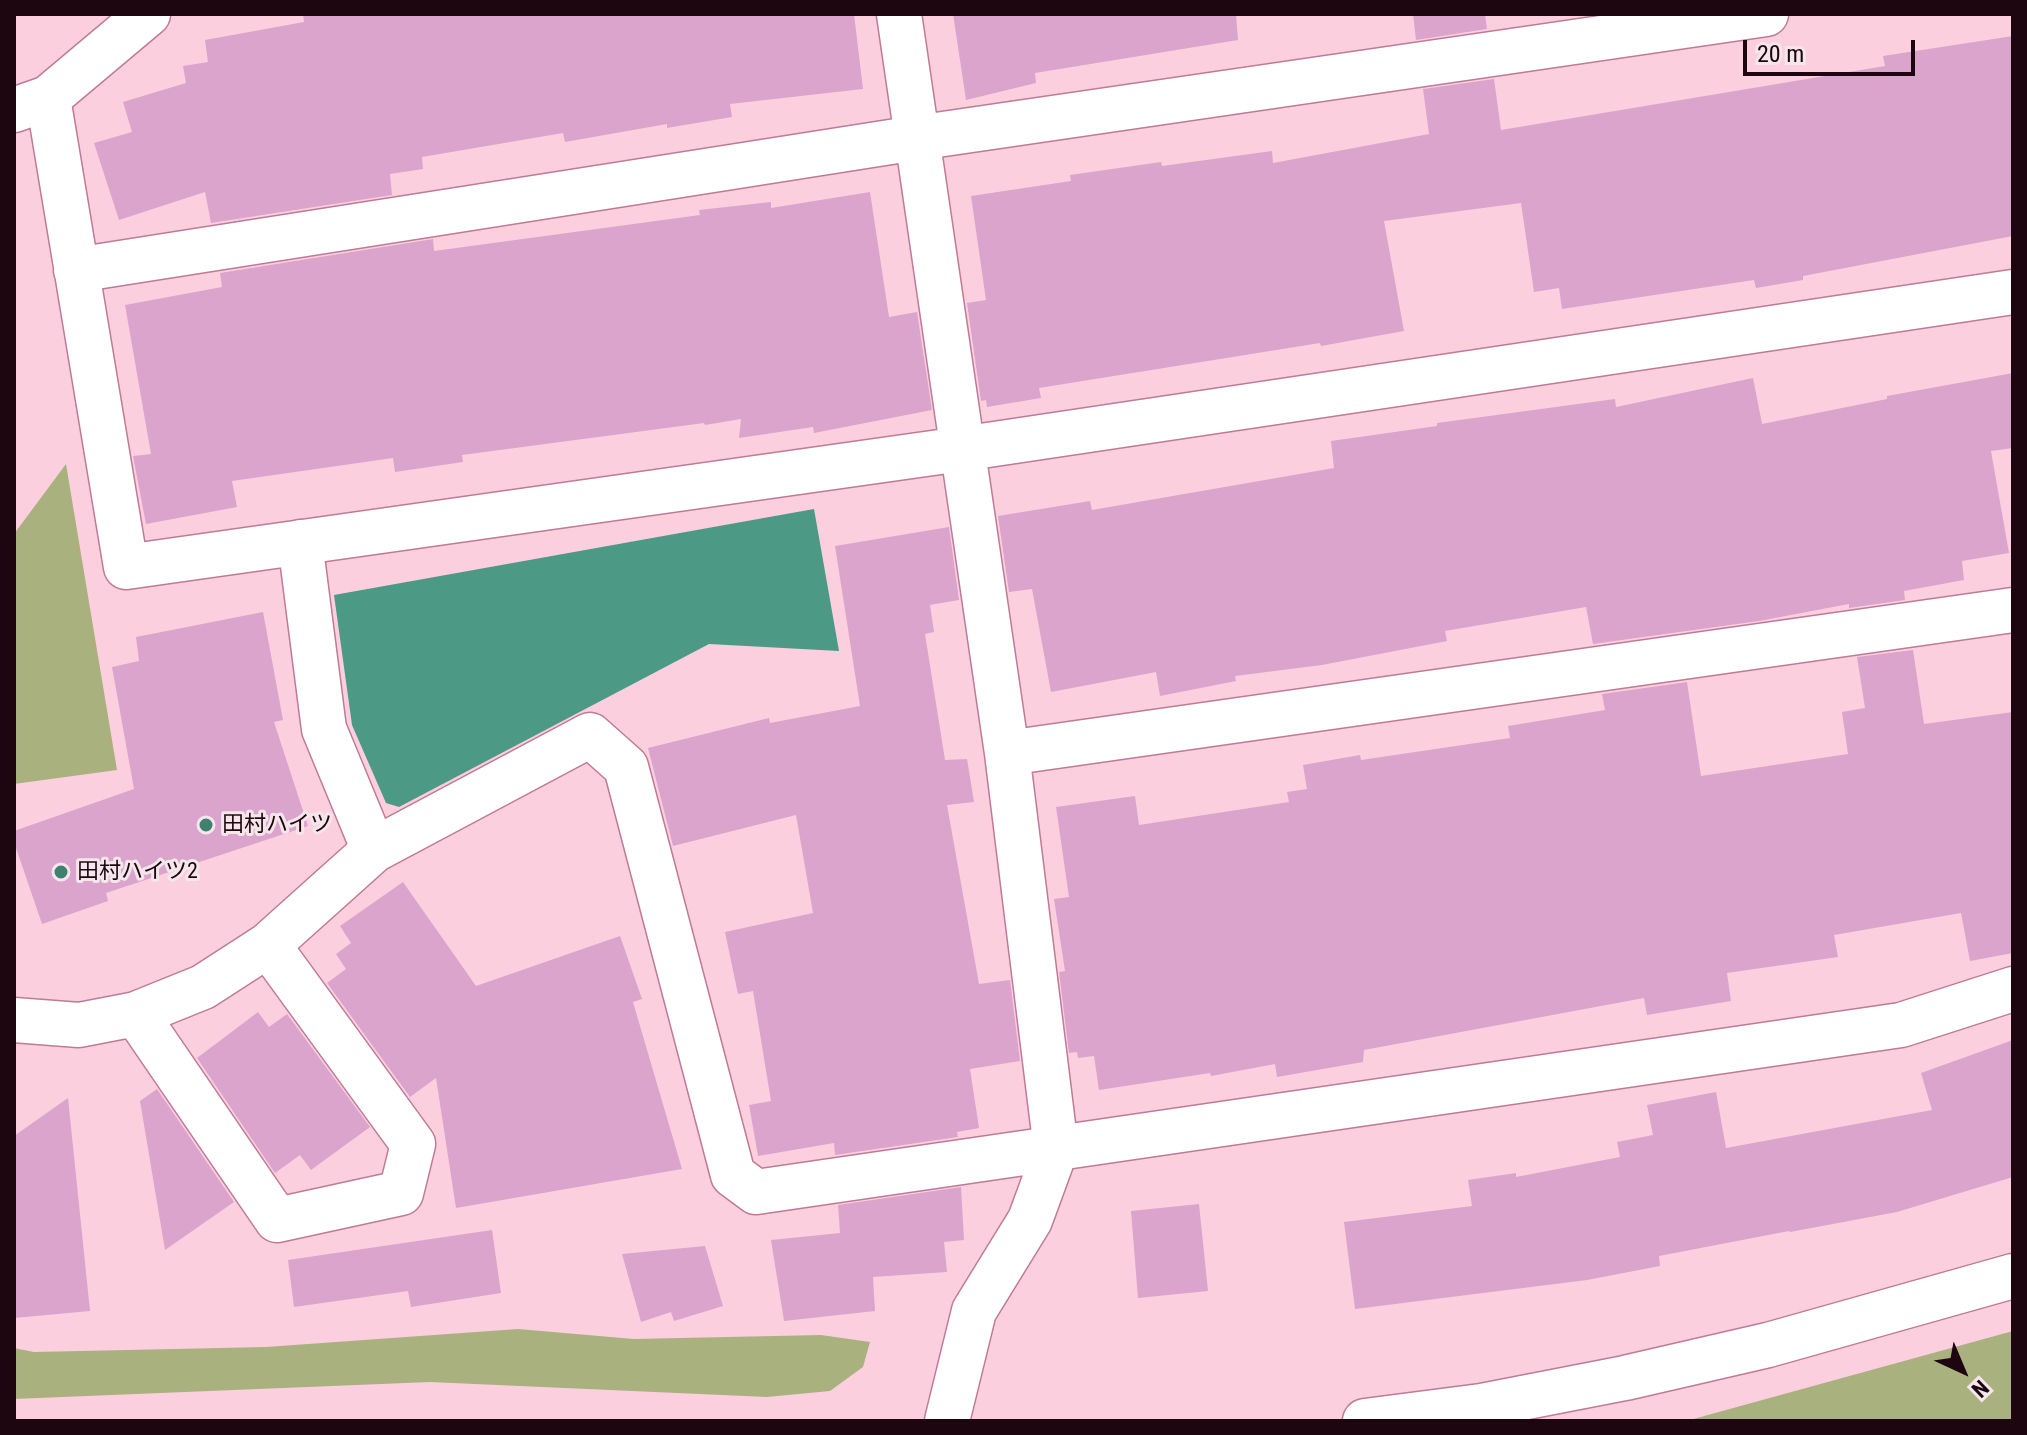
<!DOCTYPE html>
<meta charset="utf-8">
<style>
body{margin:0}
#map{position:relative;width:2027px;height:1435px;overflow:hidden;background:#fccfdf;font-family:"Roboto Condensed",sans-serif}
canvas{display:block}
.frame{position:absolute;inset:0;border:16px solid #1d0610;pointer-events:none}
.north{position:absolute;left:1923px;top:1331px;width:80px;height:80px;-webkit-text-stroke:6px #f5e6eb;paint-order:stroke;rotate:136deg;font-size:22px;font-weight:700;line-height:32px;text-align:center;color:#1d0610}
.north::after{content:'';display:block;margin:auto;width:28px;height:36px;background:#1d0610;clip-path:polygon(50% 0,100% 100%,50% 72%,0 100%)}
.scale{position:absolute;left:1743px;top:40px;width:172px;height:36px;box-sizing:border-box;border:4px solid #1d0610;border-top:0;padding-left:10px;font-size:24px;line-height:28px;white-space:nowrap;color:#1d0610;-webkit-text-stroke:6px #f5e6eb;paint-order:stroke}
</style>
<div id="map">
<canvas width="2027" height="1435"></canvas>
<div class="frame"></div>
<div class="north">N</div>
<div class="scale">20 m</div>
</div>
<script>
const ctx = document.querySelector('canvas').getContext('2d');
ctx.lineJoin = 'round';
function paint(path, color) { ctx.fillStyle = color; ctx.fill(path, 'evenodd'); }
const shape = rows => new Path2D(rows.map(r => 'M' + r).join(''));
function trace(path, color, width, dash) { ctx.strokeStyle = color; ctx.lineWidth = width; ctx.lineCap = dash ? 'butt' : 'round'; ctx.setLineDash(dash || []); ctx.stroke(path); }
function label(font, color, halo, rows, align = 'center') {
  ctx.font = font + ' "Roboto Condensed","Noto Sans JP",sans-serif'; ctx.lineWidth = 6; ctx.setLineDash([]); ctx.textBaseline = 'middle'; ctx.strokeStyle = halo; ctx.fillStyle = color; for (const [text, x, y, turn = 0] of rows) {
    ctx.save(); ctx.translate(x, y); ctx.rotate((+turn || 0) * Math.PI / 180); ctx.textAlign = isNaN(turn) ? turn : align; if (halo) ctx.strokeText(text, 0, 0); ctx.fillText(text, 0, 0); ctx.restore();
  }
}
const green = shape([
 [66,464,117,770,14,784,14,534],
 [518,1329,634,1339,821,1335,870,1342,863,1367,830,1391,767,1397,430,1382,14,1399,14,1348,34,1352,266,1347],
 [2013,1331,2013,1421,1686,1421,1933,1353]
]);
const water = shape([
 [814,509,839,651,709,644,399,807,386,803,352,725,334,595]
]);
const building = shape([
 [303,14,854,14,863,89,730,104,732,117,667,128,667,124,565,142,563,133,422,157,423,169,390,174,392,195,211,223,205,192,119,220,94,143,132,132,123,102,186,83,183,66,208,62,205,40,304,22],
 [953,14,1236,14,1238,40,1035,73,1036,83,966,100],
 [1413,14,1485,14,1487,29,1416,40],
 [2013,36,2013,236,1803,276,1803,280,1756,288,1754,280,1562,309,1559,288,1534,292,1521,203,1384,221,1404,331,1321,346,1320,343,1039,388,1041,398,987,407,986,400,981,401,967,303,986,300,971,196,1071,181,1070,175,1161,162,1162,166,1272,151,1273,163,1429,134,1423,89,1494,79,1501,130,1885,66,1883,56],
 [870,192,889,317,917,312,932,410,814,433,813,427,739,438,741,419,705,425,704,423,462,455,463,462,395,472,393,458,232,481,237,507,146,524,133,456,151,454,125,305,222,287,220,273,433,239,434,251,700,215,699,210,771,202,771,208],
 [2013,373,2013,448,1991,451,2009,553,1962,561,1964,580,1904,591,1905,600,1849,608,1849,604,1759,621,1593,644,1586,607,1445,631,1447,641,1322,665,1235,676,1236,681,1160,696,1156,672,1051,692,1032,589,1009,592,998,516,1090,501,1092,510,1334,468,1331,441,1437,426,1437,423,1615,399,1616,407,1753,378,1762,424,1887,399,1887,396],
 [949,527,959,600,930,605,934,632,925,634,945,760,967,759,974,802,947,805,979,984,1010,980,1020,1061,970,1069,979,1128,957,1132,958,1137,835,1155,834,1143,758,1156,749,1105,771,1101,753,991,738,994,725,932,813,913,796,815,673,846,648,748,769,718,770,723,860,706,835,546],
 [263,612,283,720,274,722,308,826,106,893,108,901,42,924,14,842,14,831,134,789,112,667,139,661,136,637],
 [1913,650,1924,724,2013,712,2013,953,1970,961,1961,913,1834,935,1838,957,1727,973,1731,1001,1647,1015,1644,998,1364,1050,1363,1062,1277,1077,1275,1064,1211,1076,1210,1073,1099,1090,1094,1056,1078,1058,1077,1052,1069,1053,1059,972,1065,971,1054,899,1069,897,1056,807,1135,796,1139,825,1289,802,1287,792,1307,789,1303,765,1360,755,1361,760,1510,738,1508,726,1605,710,1602,694,1687,682,1701,776,1848,754,1842,712,1865,708,1857,657],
 [403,882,476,986,620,936,642,999,633,1002,682,1169,456,1208,436,1078,410,1097,327,983,346,969,336,954,351,943,340,926],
 [258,1012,269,1027,287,1014,370,1127,311,1170,300,1155,275,1173,197,1058],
 [2013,1040,2013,1177,1897,1212,1790,1232,1789,1231,1659,1256,1660,1266,1587,1280,1355,1309,1344,1222,1472,1206,1468,1180,1516,1173,1516,1177,1620,1157,1617,1142,1653,1135,1647,1105,1716,1092,1726,1148,1932,1110,1921,1073],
 [157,1089,234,1202,165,1250,140,1101],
 [68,1098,90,1311,14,1318,14,1136],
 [961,1187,964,1240,944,1242,947,1272,873,1277,875,1311,784,1321,771,1240,840,1233,838,1205],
 [1199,1204,1208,1291,1138,1298,1131,1211],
 [492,1230,501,1293,411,1307,408,1291,294,1307,288,1260],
 [705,1246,723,1306,674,1321,671,1312,641,1322,622,1254]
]);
const minor = shape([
 [899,14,1007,753,1056,1149,1030,1220,974,1311,947,1421],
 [48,98,126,567,961,449,2013,292],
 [14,110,48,98,148,14],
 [76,270,916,138,1766,14],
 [300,542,324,729,374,850],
 [1007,753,2013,610],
 [136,1014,277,1220,401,1193,413,1144,268,945],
 [14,1020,79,1025,136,1014,203,987,268,945,374,850,590,735,626,767,733,1175,756,1192,1901,1025,2013,989],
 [1365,1421,1481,1406,1625,1378,1768,1345,2013,1276]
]);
const markers = [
 [206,825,8,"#3f806f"],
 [61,872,8,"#3f806f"]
];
const poiNames = [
 ["田村ハイツ",222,825],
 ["田村ハイツ2",77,872]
];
paint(green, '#a9b17f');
paint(water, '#4c9a86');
paint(building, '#daa4cd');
trace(minor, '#bf7b96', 47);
trace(minor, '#fff', 44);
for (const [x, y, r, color] of markers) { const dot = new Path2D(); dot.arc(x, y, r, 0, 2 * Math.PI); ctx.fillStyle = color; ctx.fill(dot); trace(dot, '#f5e6eb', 3); }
label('22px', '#1d0610', '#f5e6eb', poiNames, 'left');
</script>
